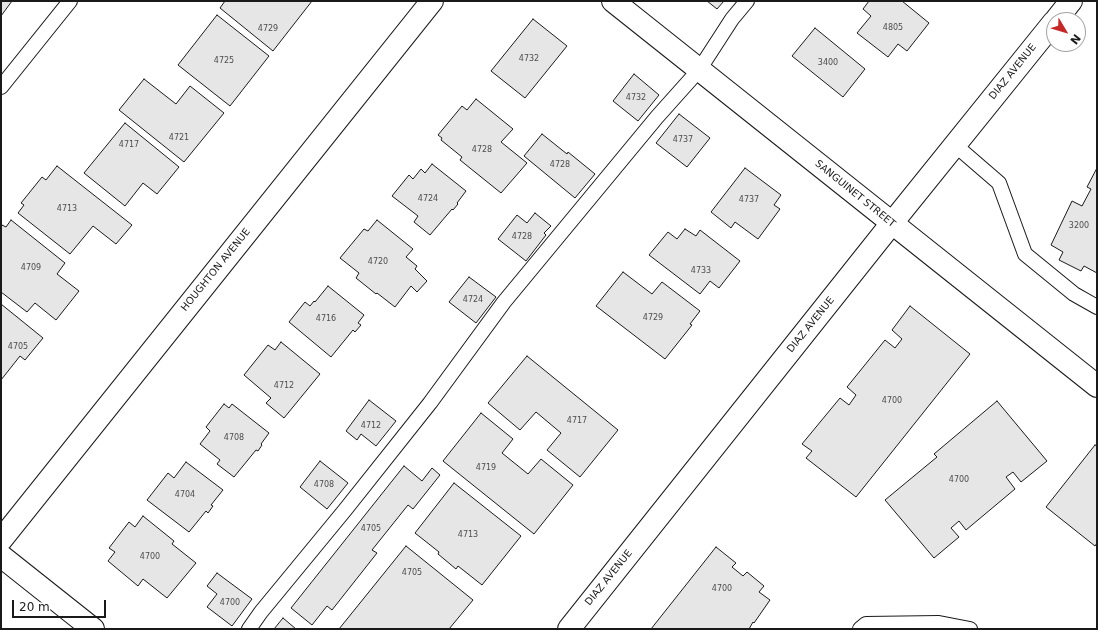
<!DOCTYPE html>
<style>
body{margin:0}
#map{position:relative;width:1098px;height:630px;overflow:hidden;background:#fff;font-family:"DejaVu Sans",sans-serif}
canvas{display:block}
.frame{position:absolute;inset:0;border:2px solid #1a1a1a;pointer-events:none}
.north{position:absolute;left:1046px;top:12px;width:40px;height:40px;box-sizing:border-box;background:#fff;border:1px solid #a3a3a3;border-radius:50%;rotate:128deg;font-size:11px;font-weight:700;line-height:16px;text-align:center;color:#1a1a1a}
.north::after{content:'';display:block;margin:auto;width:14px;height:18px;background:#c62828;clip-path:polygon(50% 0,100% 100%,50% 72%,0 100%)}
.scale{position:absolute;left:12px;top:600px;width:94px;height:18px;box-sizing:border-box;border:2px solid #1a1a1a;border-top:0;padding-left:5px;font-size:12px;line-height:14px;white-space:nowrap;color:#1a1a1a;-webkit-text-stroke:3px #fff;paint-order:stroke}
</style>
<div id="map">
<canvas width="1098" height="630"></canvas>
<div class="frame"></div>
<div class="north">N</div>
<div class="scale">20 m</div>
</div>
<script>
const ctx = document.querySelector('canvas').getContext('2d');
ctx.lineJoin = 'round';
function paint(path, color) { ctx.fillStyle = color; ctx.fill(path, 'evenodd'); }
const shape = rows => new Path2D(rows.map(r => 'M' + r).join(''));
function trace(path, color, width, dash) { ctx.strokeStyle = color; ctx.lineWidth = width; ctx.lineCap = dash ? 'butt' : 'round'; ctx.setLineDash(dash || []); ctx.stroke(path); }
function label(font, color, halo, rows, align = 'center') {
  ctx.font = font + ' "DejaVu Sans",sans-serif'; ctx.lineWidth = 3; ctx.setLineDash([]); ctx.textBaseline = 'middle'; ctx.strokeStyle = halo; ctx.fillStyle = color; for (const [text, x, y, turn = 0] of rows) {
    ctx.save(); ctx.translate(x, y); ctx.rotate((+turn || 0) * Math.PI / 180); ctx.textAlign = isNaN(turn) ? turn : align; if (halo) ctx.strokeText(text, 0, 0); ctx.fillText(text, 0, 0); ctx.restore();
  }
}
const building = shape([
 [1,1,12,1,1,16,1,1],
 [225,1,312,1,273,51,220,8,225,1],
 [707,1,724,1,717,9,707,1],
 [869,1,902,1,929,23,907,51,898,44,888,57,857,33,871,16,863,9,869,1],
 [217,15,269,56,230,106,178,65,217,15],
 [533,19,567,46,525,98,491,71,533,19],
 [815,28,865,69,843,97,792,56,815,28],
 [634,74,659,95,638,121,613,101,634,74],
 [144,79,176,104,190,86,224,113,184,162,119,110,144,79],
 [476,99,513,129,501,142,527,163,501,193,460,160,462,157,441,140,442,138,438,135,462,106,467,110,476,99],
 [679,114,710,138,687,167,656,143,679,114],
 [125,123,179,167,157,194,143,183,125,206,84,173,125,123],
 [542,134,567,154,568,152,595,174,575,198,524,156,542,134],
 [432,164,466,191,457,203,458,204,453,210,452,209,430,235,414,222,418,216,392,196,409,175,413,179,421,169,425,173,432,164],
 [57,166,132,225,116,244,93,226,70,254,18,213,24,205,21,203,42,177,46,180,57,166],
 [745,168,781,195,774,205,780,209,758,239,735,222,731,228,711,212,745,168],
 [1097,168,1097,273,1084,266,1081,271,1059,260,1063,252,1051,245,1072,201,1082,206,1091,189,1087,187,1097,168],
 [535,213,551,226,544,233,546,235,526,261,498,239,517,215,527,223,535,213],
 [11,220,65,263,57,274,79,291,56,320,35,303,27,312,1,292,1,227,2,225,6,227,11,220],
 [377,220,413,249,406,257,417,266,415,269,427,281,417,292,411,286,395,307,377,293,376,294,356,278,359,273,340,258,364,229,368,231,377,220],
 [685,229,696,236,700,230,740,261,719,288,710,281,700,294,649,255,668,232,677,239,685,229],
 [623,272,652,294,662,282,700,311,690,324,692,325,665,359,596,306,623,272],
 [469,277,496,297,476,323,449,302,469,277],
 [328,286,364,315,358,323,361,325,355,332,353,330,331,357,289,322,305,302,310,306,314,301,315,302,328,286],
 [1,304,43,338,25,360,20,356,1,380,1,304],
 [910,306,970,354,856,497,806,458,812,451,802,444,840,398,849,405,856,395,847,387,885,340,895,348,902,339,892,330,910,306],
 [281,342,320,374,284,418,266,403,271,398,244,375,268,345,275,350,281,342],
 [527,356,618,430,580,477,547,450,561,433,536,412,520,430,488,403,527,356],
 [369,400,396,421,376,446,361,434,357,440,346,431,369,400],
 [997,401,1047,461,1021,482,1013,472,1006,477,1015,489,966,530,959,521,951,528,959,537,934,558,885,500,937,457,934,454,997,401],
 [224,404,229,408,232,404,269,433,261,444,262,445,258,451,256,450,234,477,217,464,220,460,200,444,210,431,206,427,224,404],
 [481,413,513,439,502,453,528,474,541,459,573,485,534,534,443,461,481,413],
 [1095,445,1097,446,1097,543,1095,546,1046,507,1095,445],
 [320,461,348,483,327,509,300,487,320,461],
 [186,462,223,490,211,505,213,506,208,513,206,511,189,532,147,500,168,473,174,478,186,462],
 [404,466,422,481,432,468,440,475,413,509,408,505,372,550,377,553,332,610,327,606,312,625,291,608,404,466],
 [454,483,521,536,482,585,458,566,456,569,438,554,439,552,415,533,454,483],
 [143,516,174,541,172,544,196,563,167,598,143,579,138,586,108,561,115,552,109,548,129,522,135,527,143,516],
 [406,546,473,600,449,629,339,629,406,546],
 [716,547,736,563,732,567,743,576,747,572,764,586,759,592,770,600,754,623,753,622,749,629,651,629,716,547],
 [217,573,252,599,232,626,207,607,217,594,207,586,217,573],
 [283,618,296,629,274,629,283,618]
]);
const lane = shape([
 [1,87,70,1],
 [955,145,999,183,1025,254,1074,294,1097,307],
 [249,629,261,612,345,510,430,403,504,302,657,117,699,70,732,19,747,1],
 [860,629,866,624,939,623,970,629]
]);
const street = shape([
 [613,1,1097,386],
 [1,540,432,1],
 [1,556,93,629]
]);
const secondary = shape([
 [1056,20,1071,1],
 [569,629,892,223,1054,22]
]);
const numberNames = [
 ["4805",893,28],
 ["4729",268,29],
 ["4732",529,59],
 ["4725",224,61],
 ["3400",828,63],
 ["4732",636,98],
 ["4721",179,138],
 ["4737",683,140],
 ["4717",129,145],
 ["4728",482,150],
 ["4728",560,165],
 ["4724",428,199],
 ["4737",749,200],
 ["4713",67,209],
 ["3200",1079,226],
 ["4728",522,237],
 ["4720",378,262],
 ["4709",31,268],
 ["4733",701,271],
 ["4724",473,300],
 ["4729",653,318],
 ["4716",326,319],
 ["4705",18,347],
 ["4712",284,386],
 ["4700",892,401],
 ["4717",577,421],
 ["4712",371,426],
 ["4708",234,438],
 ["4719",486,468],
 ["4700",959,480],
 ["4708",324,485],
 ["4704",185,495],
 ["4705",371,529],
 ["4713",468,535],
 ["4700",150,557],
 ["4705",412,573],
 ["4700",722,589],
 ["4700",230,603]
];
const streetNames = [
 ["DIAZ AVENUE",1013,72,-51],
 ["SANGUINET STREET",855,194,39],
 ["HOUGHTON AVENUE",216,270,-51],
 ["DIAZ AVENUE",811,325,-51],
 ["DIAZ AVENUE",609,578,-51]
];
paint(building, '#e6e6e6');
trace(building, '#1a1a1a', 1);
trace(lane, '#1a1a1a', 16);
trace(street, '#1a1a1a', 24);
trace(secondary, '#1a1a1a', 24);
trace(lane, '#fff', 14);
trace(street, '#fff', 22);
trace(secondary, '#fff', 22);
label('8px', '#4d4d4d', null, numberNames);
label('10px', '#1a1a1a', '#fff', streetNames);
</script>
